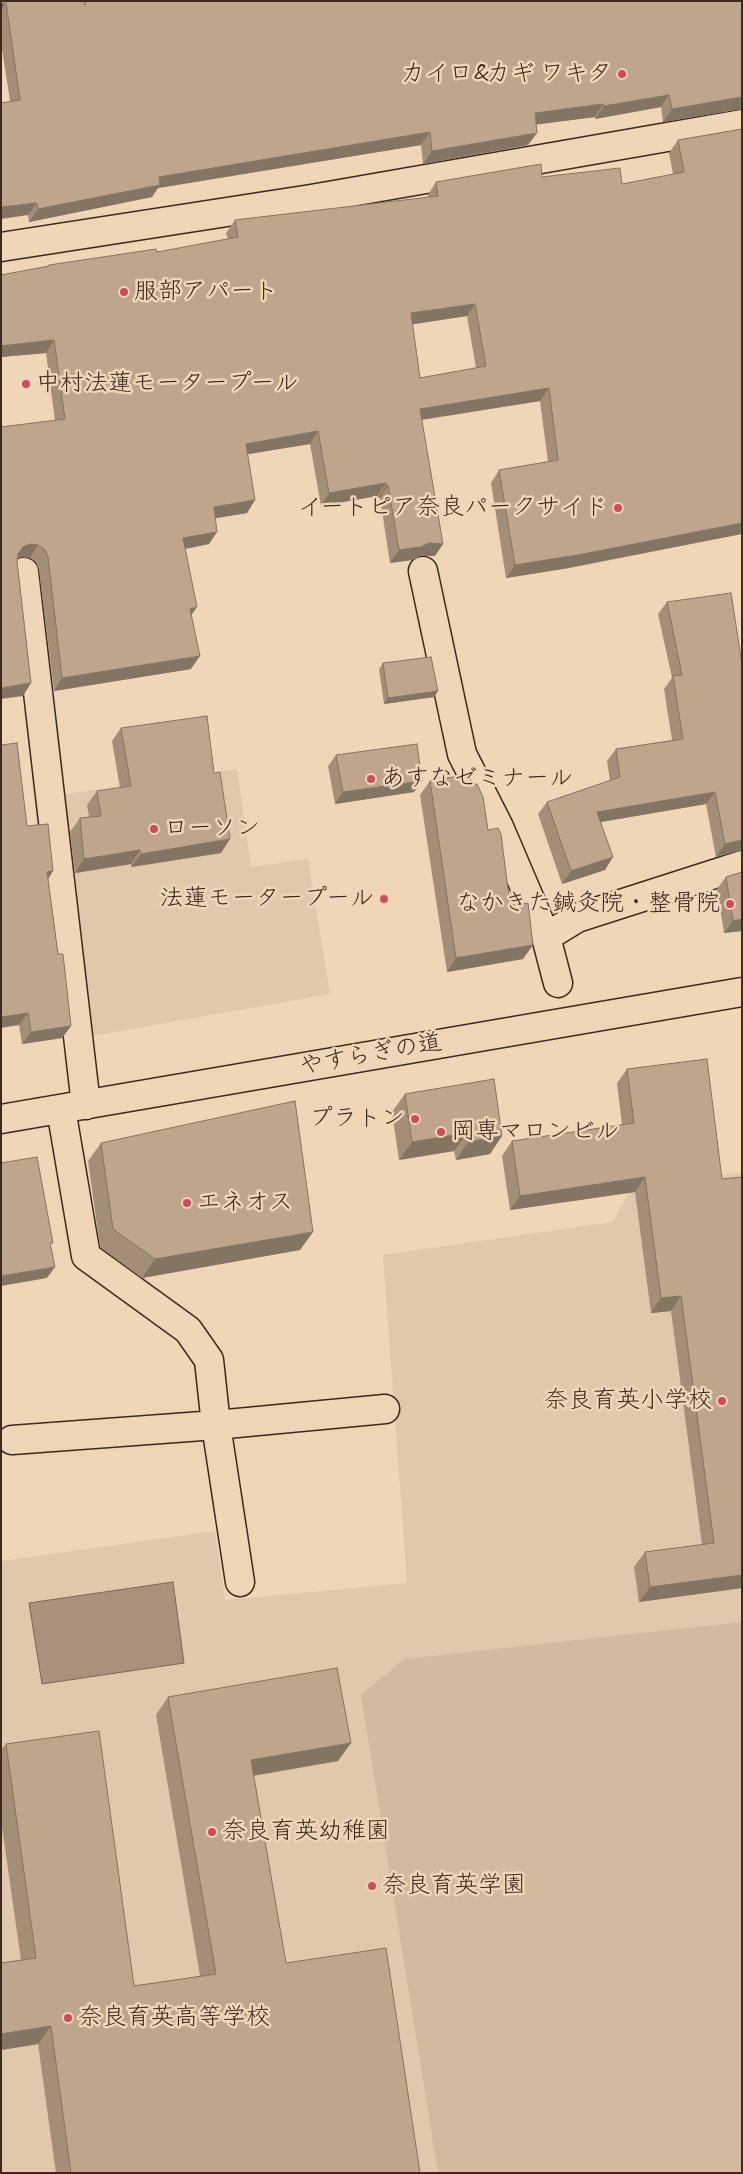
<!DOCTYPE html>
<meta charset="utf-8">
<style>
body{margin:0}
#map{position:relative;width:743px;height:2174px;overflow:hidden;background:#efd6b7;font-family:Caveat,sans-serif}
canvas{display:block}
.frame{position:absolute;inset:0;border:2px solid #3b2a1e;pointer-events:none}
</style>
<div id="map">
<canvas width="743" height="2174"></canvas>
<div class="frame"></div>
</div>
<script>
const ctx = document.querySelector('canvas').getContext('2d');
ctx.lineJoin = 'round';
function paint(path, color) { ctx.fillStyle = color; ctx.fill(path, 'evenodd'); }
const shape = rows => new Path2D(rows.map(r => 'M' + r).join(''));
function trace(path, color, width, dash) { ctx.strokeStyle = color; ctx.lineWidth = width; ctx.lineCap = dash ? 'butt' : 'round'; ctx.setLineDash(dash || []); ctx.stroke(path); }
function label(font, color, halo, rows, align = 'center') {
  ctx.font = font + ' Caveat,"Klee One",sans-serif'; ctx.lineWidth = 5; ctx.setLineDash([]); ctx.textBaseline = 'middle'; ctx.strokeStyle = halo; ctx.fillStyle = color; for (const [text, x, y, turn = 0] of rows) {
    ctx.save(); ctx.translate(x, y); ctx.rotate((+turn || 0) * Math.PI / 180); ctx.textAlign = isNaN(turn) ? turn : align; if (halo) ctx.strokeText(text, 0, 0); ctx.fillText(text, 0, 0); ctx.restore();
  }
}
const built = shape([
 [237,769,251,867,308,859,330,994,92,1036,59,795],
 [742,1173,742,2173,1,2173,1,1561,215,1531,225,1600,407,1583,383,1255,613,1222,634,1183]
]);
const green = shape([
 [742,1622,742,2173,438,2173,361,1695,404,1659]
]);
const water = shape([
 [173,1582,184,1663,42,1684,29,1603,173,1582]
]);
const minor = shape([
 [1,247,311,199,742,124],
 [423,571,462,754,499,827,546,937],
 [24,572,86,1105],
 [558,983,546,937,577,918,742,865],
 [61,1109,86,1256,188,1330,209,1360,216,1425,240,1582],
 [1,1119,742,992],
 [12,1440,216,1425,385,1409]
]);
const wall = shape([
 [1,1,742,1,742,109,663,122,661,107,595,119,595,117,536,124,528,145,423,164,421,145,158,188,152,197,29,222,1,43],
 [742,129,569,568,506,578,491,483,499,470,548,462,540,401,422,420,435,556,420,556,412,560,390,563,380,498,378,498,377,496,321,506,310,444,247,454,255,500,247,513,215,518,209,544,185,549,191,615,191,669,54,691,39,570,36,562,30,558,22,557,18,558,17,561,23,696,1,427,55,421,46,353,1,357,1,275,47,267,49,265,157,252,228,239,226,233,235,220,428,198,428,195,436,182,542,177,622,184,673,174,669,153,678,140],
 [467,316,476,368,420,378,412,324],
 [667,602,742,664,742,850,716,857,706,804,601,822,605,870,562,884,538,814,547,802,610,781,607,761,616,749,672,740,664,689,672,678,658,614],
 [383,663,438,691,434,697,384,704,379,669],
 [121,728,221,853,131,867,131,864,75,873,70,832,80,818,89,817,87,805,97,791,120,788,112,741],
 [336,755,414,792,335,804,328,766],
 [430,781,471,785,488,830,510,905,523,959,447,972,420,795],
 [27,826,53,871,48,878,58,954,71,1026,62,1038,22,1044,19,1025],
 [742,872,742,931,724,933,717,889,726,877],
 [627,1069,722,1179,742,1177,742,1588,639,1602,634,1567,645,1552,702,1545,671,1311,651,1313,635,1192,510,1210,502,1156,512,1141,622,1125,617,1083],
 [494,1079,490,1154,456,1160,454,1151,399,1160,392,1112,405,1094],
 [101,1143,300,1250,142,1278,100,1247,88,1161],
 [168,1697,338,1761,253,1776,286,1963,420,2173,56,2173,38,2044,1,2050,1,1963,21,1960,1,1820,1,1750,6,1744,134,1986,200,1976,156,1715]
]);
const shadedWall = shape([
 [6,3,1,10,1,4],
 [669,95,661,107,595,119,604,106],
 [742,97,742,109,663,122,672,109],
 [603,104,595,117,526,126,535,113],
 [430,132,421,145,158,188,152,197,29,222,38,209,159,177],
 [537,133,528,145,423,164,432,151],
 [37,203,28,215,1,219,1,207],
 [475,304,467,316,402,326,411,313],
 [54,340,46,353,1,357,1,346],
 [549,388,540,401,412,421,420,409],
 [318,431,310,444,237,456,246,444],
 [386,483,377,496,321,506,329,493],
 [388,485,380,498,378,498,386,486],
 [255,500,247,513,205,520,214,507],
 [742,523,742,534,569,568,506,578,515,565],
 [217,532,209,544,174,551,183,538],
 [429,543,443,544,435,556,420,556,412,560,390,563,399,550],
 [30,544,38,545,30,558,22,557,14,560,23,547],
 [197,607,188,620,190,609],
 [200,656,191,669,54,691,62,678],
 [31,683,23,696,1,699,1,688],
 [438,691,434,697,384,704,388,698],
 [422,781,414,792,335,804,343,792],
 [715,792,706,804,589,824,597,812],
 [230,839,221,853,131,867,141,854],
 [742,840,742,850,716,857,725,844],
 [140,850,131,864,75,873,84,859],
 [613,857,605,870,562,884,571,871],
 [53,871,45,884,47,872],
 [742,919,742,931,724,933,733,921],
 [533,945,523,959,447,972,456,958],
 [28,1013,19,1025,1,1028,1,1017],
 [71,1026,62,1038,22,1044,31,1032],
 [467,1133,454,1151,399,1160,412,1142],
 [502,1136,490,1154,456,1160,468,1142],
 [645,1177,635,1192,510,1210,520,1196],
 [313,1232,300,1250,142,1278,155,1259],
 [55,1267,47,1278,1,1286,1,1276],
 [681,1296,671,1311,651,1313,661,1298],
 [742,1575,742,1588,639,1602,650,1587],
 [351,1743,338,1761,238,1778,251,1760],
 [51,2026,38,2044,1,2050,1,2034]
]);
const building = shape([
 [1,1,84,1,85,5,85,1,742,1,742,97,672,109,669,95,604,106,603,104,535,113,537,133,432,151,430,132,159,177,160,185,38,209,37,203,1,207,1,103,20,100,6,3,1,4,1,1],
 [742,129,742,523,578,555,515,565,499,470,558,460,549,388,420,409,443,544,429,543,421,547,399,550,388,485,386,486,386,483,329,493,318,431,246,444,255,500,214,507,217,532,183,538,197,607,190,609,200,656,62,678,48,557,45,550,38,545,30,544,23,547,18,554,17,561,31,683,1,688,1,427,65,419,54,340,1,346,1,275,49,266,49,265,156,249,157,252,238,237,235,220,438,196,436,182,541,164,542,177,620,168,622,184,684,172,678,140,742,129],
 [475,304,486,366,420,378,411,313,475,304],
 [731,593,742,664,742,840,725,844,715,792,597,812,613,857,571,871,547,802,620,777,616,749,683,739,673,676,682,675,667,602,731,593],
 [431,657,438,691,388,698,383,663,431,657],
 [207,716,214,773,220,772,230,839,141,854,140,850,84,859,80,818,101,816,97,791,131,786,121,728,207,716],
 [17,743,27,826,48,824,53,871,47,872,58,954,63,954,71,1026,31,1032,28,1013,1,1017,1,745,17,743],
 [417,744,422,781,343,792,336,755,417,744],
 [470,774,471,785,477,784,483,797,488,830,498,828,501,834,510,905,528,903,533,945,456,958,430,781,470,774],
 [742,872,742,919,733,921,726,877,742,872],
 [707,1059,722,1179,742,1177,742,1575,650,1587,645,1552,714,1543,681,1296,661,1298,645,1177,520,1196,512,1141,634,1123,627,1069,707,1059],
 [494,1079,502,1136,468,1142,467,1133,412,1142,405,1094,494,1079],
 [295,1101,313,1232,155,1259,113,1229,101,1143,295,1101],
 [37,1157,53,1243,50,1243,55,1267,1,1276,1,1163,37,1157],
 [337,1668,351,1743,251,1760,286,1963,386,1948,420,2173,71,2173,51,2026,1,2034,1,1963,36,1958,6,1744,99,1731,134,1986,216,1974,168,1697,337,1668]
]);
const markers = [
 [622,74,5,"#d1495b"],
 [124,292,5,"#d1495b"],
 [26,384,5,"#d1495b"],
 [618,508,5,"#d1495b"],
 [371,779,5,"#d1495b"],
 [154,829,5,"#d1495b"],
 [384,899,5,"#d1495b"],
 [730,904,5,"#d1495b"],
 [415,1119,5,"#d1495b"],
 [441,1132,5,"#d1495b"],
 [187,1203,5,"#d1495b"],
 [722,1401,5,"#d1495b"],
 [212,1832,5,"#d1495b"],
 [372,1886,5,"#d1495b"],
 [68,2018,5,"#d1495b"]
];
const poiNames = [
 ["カイロ&カギ ワキタ",612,74,"right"],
 ["服部アパート",134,292],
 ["中村法蓮モータープール",36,384],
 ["イートピア奈良パークサイド",608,508,"right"],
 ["あすなゼミナール",381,779],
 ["ローソン",164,829],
 ["法蓮モータープール",374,899,"right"],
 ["なかきた鍼灸院・整骨院",720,904,"right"],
 ["プラトン",405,1119,"right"],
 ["岡専マロンビル",451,1132],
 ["エネオス",197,1203],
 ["奈良育英小学校",712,1401,"right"],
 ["奈良育英幼稚園",222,1832],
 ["奈良育英学園",382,1886],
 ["奈良育英高等学校",78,2018]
];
const streetNames = [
 ["やすらぎの道",371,1055,-10]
];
paint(built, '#e0c8aa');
paint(green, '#d1ba9e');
paint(water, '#a8927b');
trace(water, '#7c6856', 1);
trace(minor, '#3b2a1e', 31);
trace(minor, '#efd6b7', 28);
paint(wall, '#a38f78');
paint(shadedWall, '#847462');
paint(building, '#bda68c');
trace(building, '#847462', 1);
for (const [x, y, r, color] of markers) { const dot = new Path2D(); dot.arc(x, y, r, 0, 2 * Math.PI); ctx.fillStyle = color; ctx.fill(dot); trace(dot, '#efd6b7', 2); }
label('24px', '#3b2a1e', '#efd6b7', poiNames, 'left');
label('24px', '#3b2a1e', '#efd6b7', streetNames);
</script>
